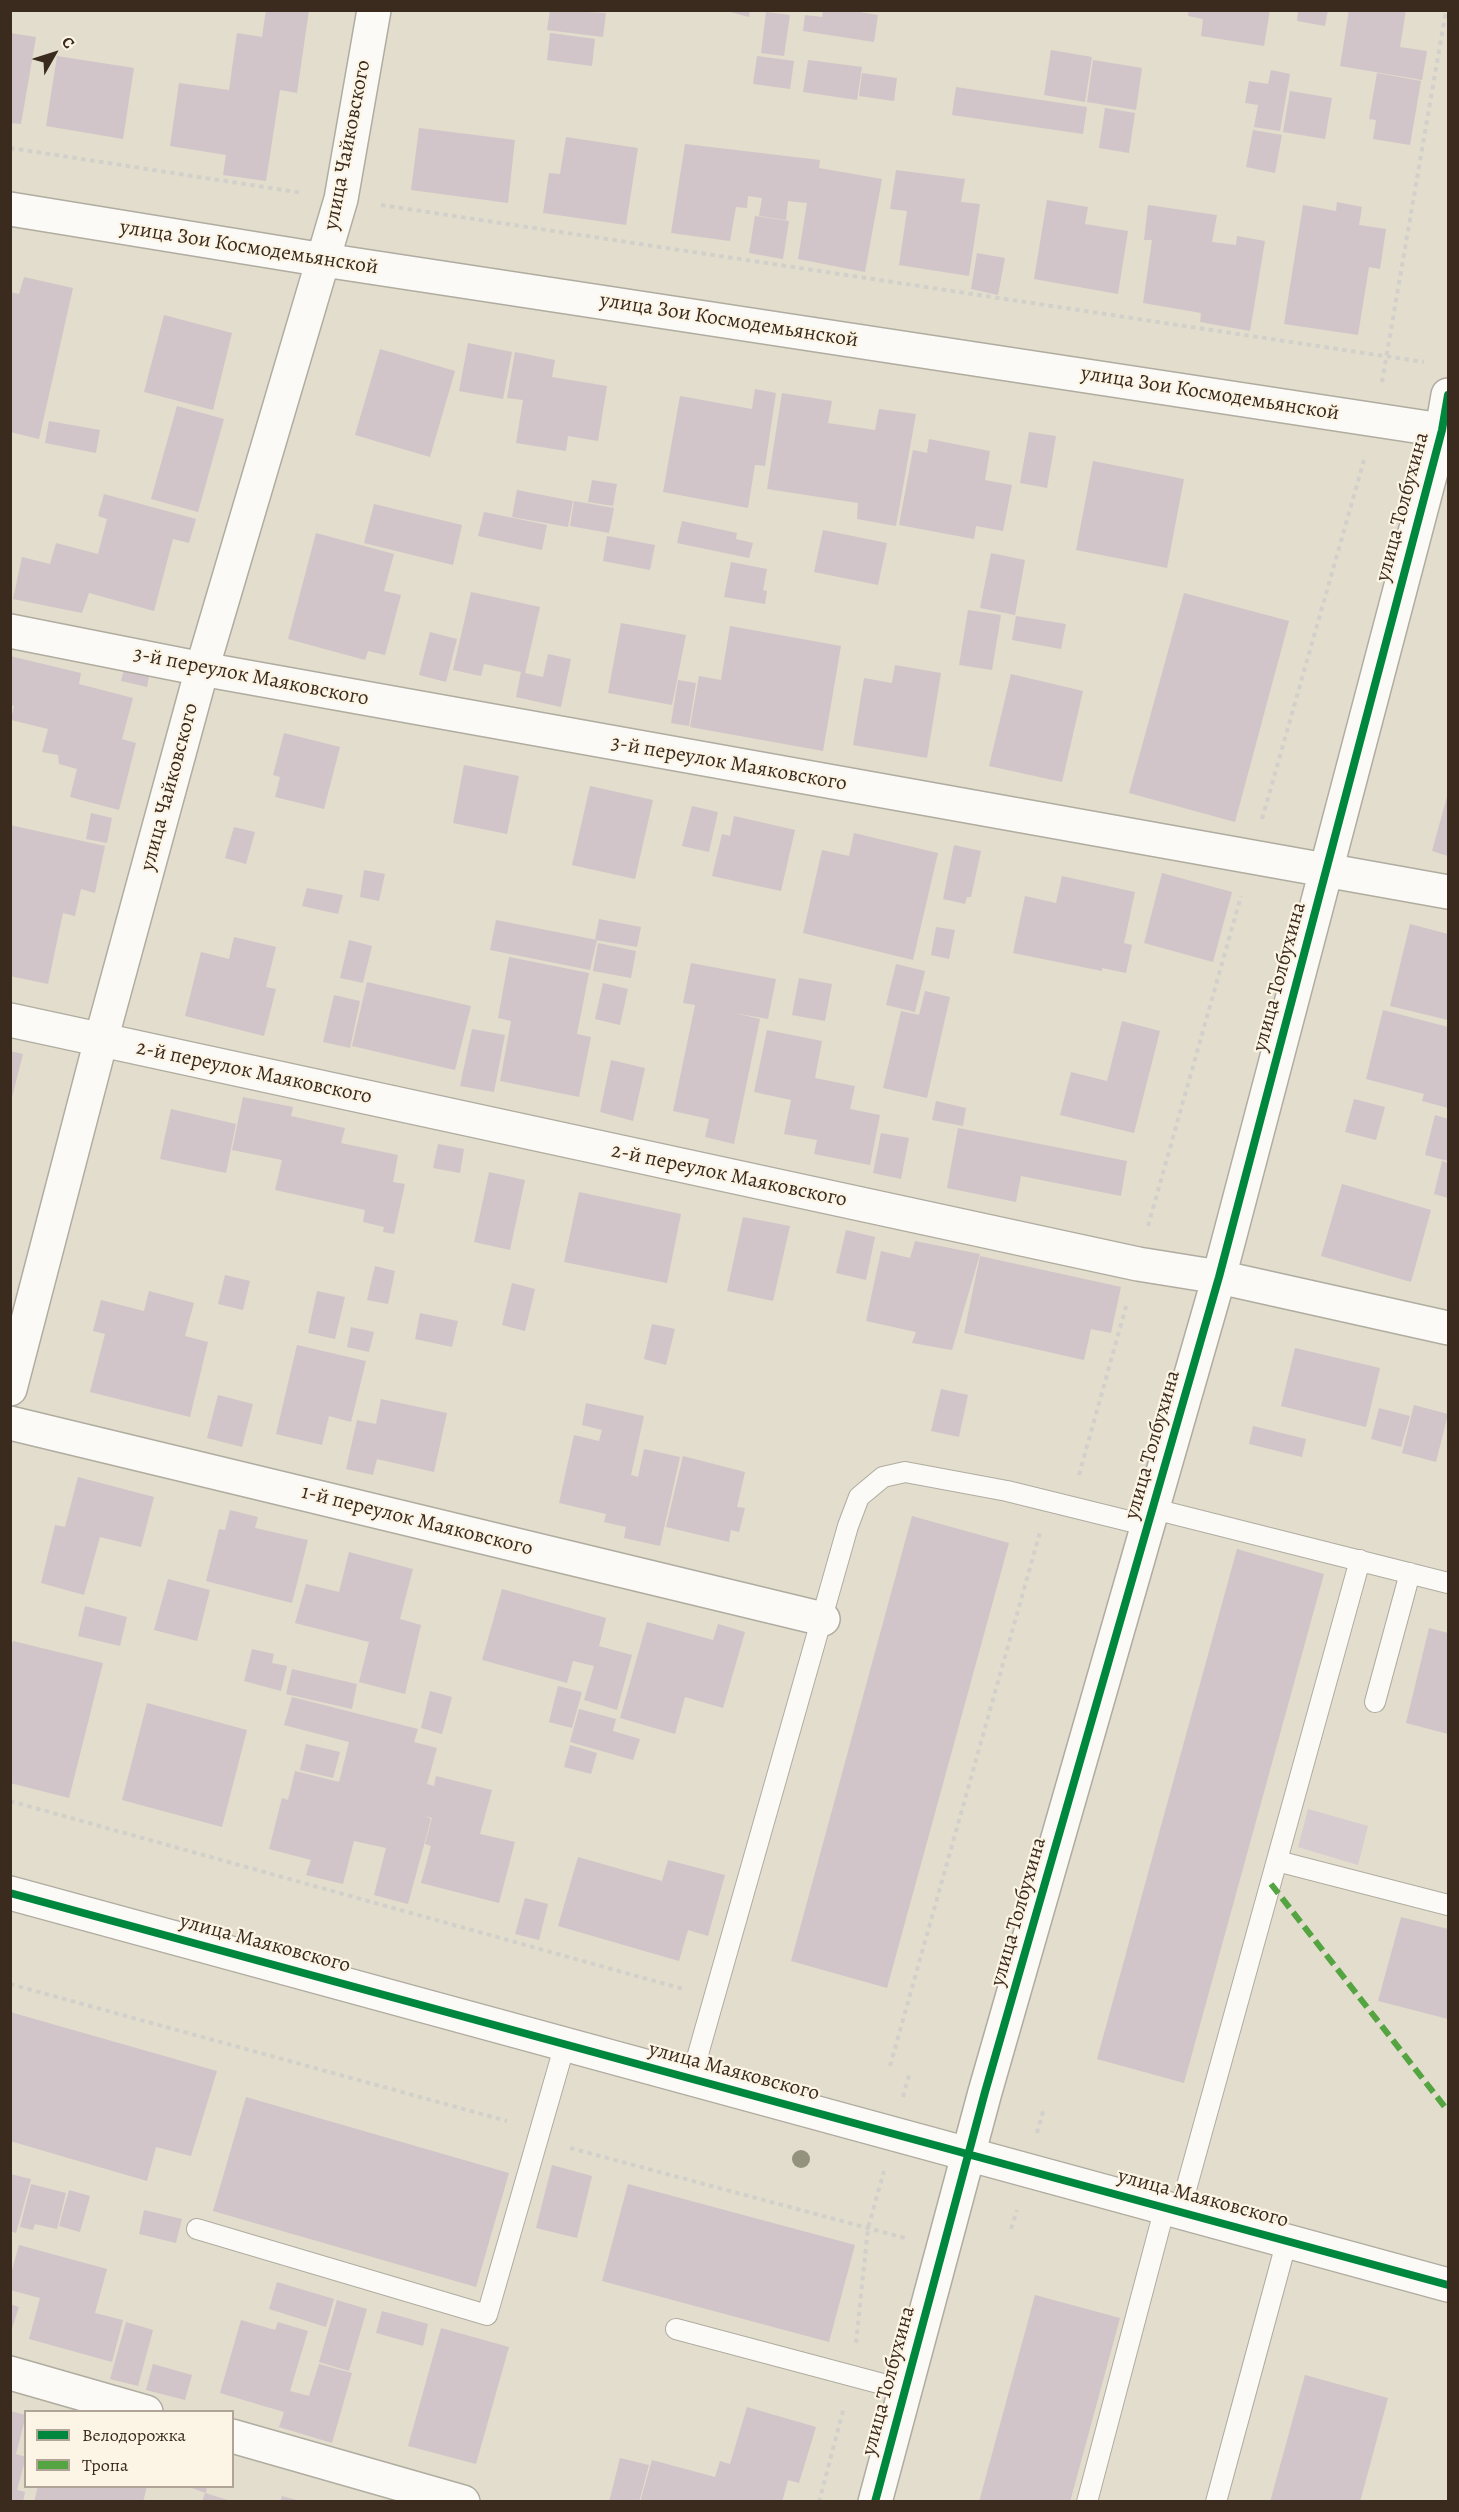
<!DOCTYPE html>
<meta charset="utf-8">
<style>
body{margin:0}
#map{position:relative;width:1459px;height:2512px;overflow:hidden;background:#e2ddcc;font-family:Alegreya,serif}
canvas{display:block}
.frame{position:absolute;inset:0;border:12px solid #3b2a1e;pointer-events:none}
.legend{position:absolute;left:24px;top:2410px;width:210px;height:78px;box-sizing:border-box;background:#fcf5e5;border:2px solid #afa495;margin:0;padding:8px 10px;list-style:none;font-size:18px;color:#3b2a1e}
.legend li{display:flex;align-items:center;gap:12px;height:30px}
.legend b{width:30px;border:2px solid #afa495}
.north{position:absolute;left:24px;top:24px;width:60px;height:60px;-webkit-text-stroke:4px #fcf5e5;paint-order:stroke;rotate:51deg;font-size:16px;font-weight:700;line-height:24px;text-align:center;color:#3b2a1e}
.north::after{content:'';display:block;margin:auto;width:21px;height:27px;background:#3b2a1e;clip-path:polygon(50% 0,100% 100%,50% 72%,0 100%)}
</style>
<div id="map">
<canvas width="1459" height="2512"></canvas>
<div class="frame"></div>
<ul class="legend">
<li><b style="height:8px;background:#00873e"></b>Велодорожка</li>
<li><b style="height:8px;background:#54a441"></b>Тропа</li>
</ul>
<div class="north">С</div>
</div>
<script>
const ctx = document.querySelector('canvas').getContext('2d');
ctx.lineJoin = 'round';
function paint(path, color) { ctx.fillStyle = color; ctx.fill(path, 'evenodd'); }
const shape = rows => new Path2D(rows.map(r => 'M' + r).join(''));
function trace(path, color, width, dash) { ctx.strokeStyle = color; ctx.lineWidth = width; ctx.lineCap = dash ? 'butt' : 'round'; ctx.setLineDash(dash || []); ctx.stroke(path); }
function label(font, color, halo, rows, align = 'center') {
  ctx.font = font + ' Alegreya,serif'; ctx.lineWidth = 4.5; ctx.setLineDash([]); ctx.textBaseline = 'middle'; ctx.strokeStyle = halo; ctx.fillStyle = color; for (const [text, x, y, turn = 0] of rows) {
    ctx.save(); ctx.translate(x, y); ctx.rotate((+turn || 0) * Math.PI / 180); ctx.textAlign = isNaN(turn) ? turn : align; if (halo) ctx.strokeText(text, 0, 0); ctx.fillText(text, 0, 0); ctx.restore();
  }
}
const industrial = shape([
 [1308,1809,1368,1826,1358,1865,1298,1847]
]);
const building = shape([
 [266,10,309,10,297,93,280,90,266,181,223,175,226,155,170,146,179,83,229,90,237,33,262,37],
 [550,10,606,13,603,37,547,30],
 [723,10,750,10,749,17],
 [823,10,847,10,878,15,874,42,803,31,805,15,822,17],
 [1189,10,1270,10,1264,46,1201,36,1203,19,1188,16],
 [1298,10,1328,10,1325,26,1297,21],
 [1349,10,1406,10,1400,47,1427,51,1422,80,1340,66],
 [766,12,790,15,784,56,761,53],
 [10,33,36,37,21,124,10,123],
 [550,33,595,39,592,66,547,60],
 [1051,50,1092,57,1085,102,1044,95],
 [57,56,134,68,123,139,46,126],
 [757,56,794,61,790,89,753,84],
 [808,60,862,67,857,100,803,92],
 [1093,60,1142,68,1136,110,1087,102],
 [1271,70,1290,74,1280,131,1254,127,1258,105,1245,103,1249,81,1268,84],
 [862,73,897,78,894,101,859,96],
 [1377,73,1421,81,1410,145,1373,139,1376,120,1369,119],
 [956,87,1087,107,1083,134,952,115],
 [1290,91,1332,98,1325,139,1283,132],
 [1105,108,1135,113,1129,153,1099,148],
 [419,128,515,140,508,203,411,190],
 [1253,130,1282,135,1275,173,1246,167],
 [566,137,638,148,626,225,543,213,549,173,560,174],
 [685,144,820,160,819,168,882,179,865,272,798,259,807,203,788,201,786,220,759,216,762,198,748,196,747,208,736,207,730,241,671,233],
 [896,170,965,179,961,202,980,204,969,276,899,265,907,211,890,209],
 [1047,200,1088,207,1085,224,1128,231,1118,294,1034,279],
 [1337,202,1362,207,1359,225,1386,229,1380,269,1369,267,1358,335,1284,324,1303,205,1336,211],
 [1148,205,1217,215,1212,242,1236,245,1237,236,1265,241,1250,331,1200,322,1201,313,1143,303,1152,240,1144,240],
 [755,216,789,221,783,259,749,253],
 [977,253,1005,258,998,295,971,289],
 [24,277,73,288,39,439,10,432,10,292,19,294],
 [164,315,232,333,213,410,144,392],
 [468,343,512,352,503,399,459,391],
 [380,349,455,371,430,457,355,435],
 [515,352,555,360,552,377,607,386,598,441,568,436,566,451,516,443,523,400,507,398],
 [755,389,776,393,765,466,755,465,748,508,663,492,680,396,752,409],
 [782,393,832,401,828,423,875,430,879,409,916,414,896,526,857,519,858,503,767,489],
 [177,406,224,419,198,512,151,499],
 [49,421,100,430,96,453,45,443],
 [1029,432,1056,436,1047,488,1020,483],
 [929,439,990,451,985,480,1012,485,1003,531,976,526,974,539,899,525,913,450,927,453],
 [1093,461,1184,479,1167,568,1076,550],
 [592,480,617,484,613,506,588,502],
 [517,490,573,501,568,527,512,517],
 [104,494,196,519,189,543,173,539,154,611,89,593,82,613,13,599,22,557,50,564,56,543,98,554,107,519,98,516],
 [574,501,614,508,609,533,570,526],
 [374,504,462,525,453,565,364,543],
 [484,512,547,525,542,550,478,536],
 [682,521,737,533,736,539,753,543,749,558,677,543],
 [823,530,887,543,878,585,814,572],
 [316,533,394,554,384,591,401,595,385,655,368,651,365,660,288,639],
 [607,536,655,545,650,570,603,561],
 [991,553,1025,560,1015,615,980,608],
 [731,562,767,569,763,590,767,591,765,604,724,597],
 [471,592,540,607,525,673,543,677,548,654,571,659,561,707,516,697,521,672,484,664,481,676,453,670],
 [1184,593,1289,621,1235,822,1129,793],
 [968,610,1001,615,992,670,959,665],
 [1016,616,1066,624,1061,649,1012,640],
 [621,623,686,635,672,705,608,693],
 [730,626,841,646,823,751,690,727,699,676,721,680],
 [430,632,457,639,446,682,419,675],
 [10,656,81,673,79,684,133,698,122,739,136,743,119,810,70,797,77,769,59,764,58,755,42,752,48,729,11,720,14,706,10,705],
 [125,665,150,671,147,687,121,681],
 [895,665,941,673,927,758,853,745,864,678,892,683],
 [1011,674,1083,691,1062,782,989,766],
 [678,680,696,683,689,726,671,723],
 [284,733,340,747,324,809,275,797,280,777,273,775],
 [464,765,519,776,507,834,453,823],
 [590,786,653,800,635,879,572,865],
 [1448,793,1448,856,1432,851],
 [692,806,718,812,709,852,682,846],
 [91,813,112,818,107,843,86,839],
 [734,816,795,830,781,891,712,876,722,834,730,836],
 [10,825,105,846,95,893,81,889,75,916,63,913,48,984,10,976],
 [234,827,255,832,246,864,225,858],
 [854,833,938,853,913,960,803,933,822,850,849,856],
 [954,845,981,851,971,897,967,897,965,904,943,899],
 [364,870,385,874,379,901,360,897],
 [1162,873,1232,892,1213,962,1144,943],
 [1062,876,1135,892,1124,943,1132,945,1126,973,1102,968,1102,971,1013,953,1025,896,1056,903],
 [307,888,343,895,338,914,302,906],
 [599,919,641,927,637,947,595,940],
 [496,920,597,940,590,970,490,950],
 [1410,924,1448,934,1448,1020,1390,1006],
 [936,927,955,930,949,959,931,955],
 [234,937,276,947,266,987,276,989,264,1036,185,1016,201,952,229,959],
 [349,940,372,946,363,983,340,978],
 [598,943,636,951,631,978,593,971],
 [509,957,589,973,577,1034,591,1037,579,1097,500,1081,511,1021,498,1018],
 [691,963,776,979,768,1019,734,1013,760,1019,734,1144,705,1137,709,1119,673,1111,695,1005,683,1003],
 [896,964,925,971,915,1012,886,1005],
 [799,978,832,984,825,1021,792,1015],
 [367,982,471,1006,455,1070,352,1046],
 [603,983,628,989,620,1025,595,1019],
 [925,991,950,997,927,1098,883,1088,901,1011,919,1015],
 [334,995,360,1001,350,1048,323,1042],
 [1383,1010,1448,1027,1448,1108,1422,1101,1424,1094,1366,1079],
 [1122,1021,1160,1031,1134,1133,1060,1115,1071,1072,1107,1081],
 [472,1029,505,1035,494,1092,460,1086],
 [767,1030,822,1041,815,1078,855,1086,850,1109,880,1115,870,1165,814,1154,817,1140,784,1134,791,1100,754,1092],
 [10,1051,23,1054,11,1101,10,1101],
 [611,1060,645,1068,633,1121,600,1112],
 [243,1097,293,1107,291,1116,345,1128,341,1143,398,1155,393,1182,405,1184,394,1234,383,1232,384,1227,363,1222,365,1210,275,1190,282,1160,232,1150],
 [1354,1099,1385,1107,1376,1140,1345,1132],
 [936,1101,966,1108,963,1126,932,1120],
 [171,1109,236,1124,226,1173,160,1159],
 [1435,1115,1448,1119,1448,1161,1425,1155],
 [958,1128,1127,1161,1121,1196,1021,1176,1016,1202,947,1188],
 [881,1133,909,1138,901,1179,873,1173],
 [438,1144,464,1149,460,1173,433,1168],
 [1442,1161,1448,1163,1448,1198,1434,1194],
 [489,1172,525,1180,510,1250,474,1242],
 [1342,1184,1431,1210,1411,1282,1321,1256],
 [579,1192,681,1214,667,1283,564,1262],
 [743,1217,790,1226,773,1301,727,1291],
 [846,1230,875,1237,866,1280,836,1273],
 [915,1241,980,1254,952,1350,912,1343,916,1332,866,1321,881,1251,910,1258],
 [980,1256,1121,1287,1111,1333,1091,1329,1084,1360,964,1333],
 [375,1266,395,1271,388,1304,367,1300],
 [225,1275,250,1281,243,1310,218,1304],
 [512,1283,535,1289,525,1331,502,1325],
 [149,1291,194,1303,185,1336,208,1342,190,1417,90,1392,105,1334,93,1331,101,1300,144,1311],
 [317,1291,345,1297,335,1339,308,1333],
 [420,1313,458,1321,452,1347,415,1339],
 [652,1324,675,1329,666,1365,644,1359],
 [351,1327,374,1332,369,1352,347,1347],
 [297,1345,366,1361,351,1422,329,1416,322,1445,276,1434],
 [1295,1348,1380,1368,1366,1427,1281,1406],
 [941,1389,968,1395,959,1437,931,1431],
 [218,1395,253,1404,242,1447,207,1438],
 [381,1399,447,1413,434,1472,377,1459,373,1475,346,1469,357,1420,376,1424],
 [586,1403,644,1416,631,1475,638,1477,644,1449,680,1457,660,1546,624,1538,626,1527,604,1522,606,1514,559,1503,574,1435,599,1441,602,1430,582,1425],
 [1414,1405,1448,1414,1436,1462,1402,1453],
 [1379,1408,1410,1416,1401,1447,1371,1439],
 [1253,1426,1306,1439,1302,1457,1249,1444],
 [683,1456,745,1472,737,1507,745,1508,739,1532,731,1530,729,1542,666,1527],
 [78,1477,154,1497,141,1547,100,1537,84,1595,41,1583,55,1525,65,1527],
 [230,1510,258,1517,255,1528,308,1540,292,1603,206,1581,219,1529,225,1530],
 [912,1516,1009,1543,887,1988,791,1961],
 [1237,1549,1324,1574,1184,2083,1097,2059],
 [349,1552,413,1569,400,1619,421,1625,405,1694,359,1682,369,1642,295,1623,306,1584,339,1592],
 [168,1579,210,1590,197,1641,154,1630],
 [502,1589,606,1618,599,1646,632,1655,617,1710,584,1700,594,1666,573,1661,567,1683,482,1660],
 [85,1606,127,1617,120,1646,78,1636],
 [647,1622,713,1640,718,1624,745,1632,723,1708,685,1697,675,1734,620,1718],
 [1429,1628,1448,1633,1448,1734,1406,1723],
 [13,1641,103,1663,69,1798,10,1783,10,1651],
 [252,1649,274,1654,272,1663,287,1666,281,1691,244,1681],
 [292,1669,357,1684,352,1709,286,1694],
 [558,1686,582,1692,572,1728,549,1722],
 [430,1691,452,1697,442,1734,421,1728],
 [292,1697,418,1729,414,1742,437,1748,427,1784,434,1786,436,1776,492,1790,480,1834,515,1842,499,1903,421,1883,431,1846,425,1844,432,1818,425,1816,431,1819,408,1904,374,1895,386,1848,354,1841,343,1884,306,1875,311,1860,269,1849,282,1798,288,1800,295,1771,339,1782,349,1742,284,1725],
 [147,1703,247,1730,222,1827,122,1800],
 [579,1709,616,1719,613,1731,640,1739,633,1760,570,1742],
 [306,1744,340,1752,333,1778,300,1770],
 [570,1745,597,1753,591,1774,564,1767],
 [578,1857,662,1881,668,1860,725,1875,708,1936,688,1930,679,1961,558,1926],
 [525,1898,548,1904,539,1940,515,1934],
 [1401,1917,1448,1929,1448,2019,1378,2001],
 [10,2012,217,2071,191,2156,156,2147,147,2181,10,2141],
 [246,2097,509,2173,476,2287,213,2211],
 [552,2165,592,2176,577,2238,536,2228],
 [10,2174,31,2179,16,2233,10,2231],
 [31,2184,66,2193,57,2229,35,2224,33,2230,20,2227],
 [628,2184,855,2245,829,2342,602,2281],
 [69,2190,90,2196,80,2232,59,2226],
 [144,2210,182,2219,176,2243,139,2234],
 [19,2245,107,2269,95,2313,123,2320,112,2362,29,2339,40,2298,10,2290,10,2277],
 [277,2282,334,2299,326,2327,269,2309],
 [1035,2295,1120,2318,1070,2502,979,2502],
 [337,2300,367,2309,349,2371,319,2362],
 [10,2304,19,2307,11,2331,10,2331],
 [382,2311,428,2324,423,2346,376,2333],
 [241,2320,275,2330,278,2322,308,2331,290,2391,309,2396,319,2364,352,2373,332,2443,279,2427,284,2412,220,2393],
 [126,2322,153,2330,138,2386,110,2379],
 [441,2328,509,2347,476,2464,408,2446],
 [153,2364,192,2375,185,2400,146,2390],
 [1305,2375,1388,2398,1360,2502,1270,2502],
 [747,2407,816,2427,799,2483,788,2480,782,2502,640,2502,652,2460,715,2477,720,2461,730,2464],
 [10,2411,26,2415,16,2454,26,2457,17,2490,25,2492,23,2502,10,2502],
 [620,2458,649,2465,639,2502,609,2502],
 [38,2486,147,2486,143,2502,34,2502],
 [186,2486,207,2486,206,2493],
 [205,2493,231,2501,231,2502,202,2502],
 [282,2496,300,2501,300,2502,280,2502]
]);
const path = shape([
 [10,148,303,193],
 [381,205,1424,362],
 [1382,382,1446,10],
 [1262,819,1364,460],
 [1148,1226,1241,896],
 [1079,1475,1127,1303],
 [10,1801,683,1989],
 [10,1984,507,2121],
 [890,2066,1040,1532],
 [903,2097,910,2071],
 [1037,2133,1044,2108],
 [570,2148,905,2238],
 [1011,2229,1017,2210],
 [856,2343,868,2228,884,2171],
 [819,2502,844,2407]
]);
const service = shape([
 [1154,1509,1448,1583],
 [1375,1702,1410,1573],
 [1277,1861,1448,1905],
 [691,2079,848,1526,859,1497,883,1477,905,1472,1007,1491,1149,1526],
 [1180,2211,1360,1560],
 [197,2229,487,2315,565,2044],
 [676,2329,905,2390],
 [1087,2502,1165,2207],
 [1216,2502,1287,2240]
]);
const minor = shape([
 [10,209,324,260,1448,431],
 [10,631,202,669,1448,892],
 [10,1020,1138,1264,1219,1277,1448,1328],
 [10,1389,101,1040,202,669,341,199,374,10],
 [10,1423,823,1619],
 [10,2373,146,2412],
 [232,2436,463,2502],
 [875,2502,985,2092,1219,1277,1442,430,1448,395]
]);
const tertiary = shape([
 [10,1893,1448,2285]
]);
const quiet = shape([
 [1271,1884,1448,2111]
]);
const cycleway = shape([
 [10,1893,1448,2285],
 [875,2502,985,2092,1219,1277,1442,430,1448,395]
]);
const trees = [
 [801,2159]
];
const streetNames = [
 ["улица Чайковского",348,145,-79],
 ["улица Зои Космодемьянской",249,248,9],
 ["улица Зои Космодемьянской",729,321,9],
 ["улица Зои Космодемьянской",1210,394,9],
 ["улица Толбухина",1403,507,-75],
 ["3-й переулок Маяковского",251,677,11],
 ["3-й переулок Маяковского",729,764,10],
 ["улица Чайковского",170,787,-75],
 ["улица Толбухина",1280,977,-75],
 ["2-й переулок Маяковского",254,1073,12],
 ["2-й переулок Маяковского",729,1176,12],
 ["улица Толбухина",1153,1445,-74],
 ["1-й переулок Маяковского",417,1521,14],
 ["улица Толбухина",1019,1912,-74],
 ["улица Маяковского",265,1944,15],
 ["улица Маяковского",734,2072,15],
 ["улица Маяковского",1203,2199,15],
 ["улица Толбухина",889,2381,-75]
];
paint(industrial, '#d7cccf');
paint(building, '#d1c5c9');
trace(service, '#b0aca0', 22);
trace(minor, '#b0aca0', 36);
trace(tertiary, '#b0aca0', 36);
trace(path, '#d2d0cb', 4, [4.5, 4.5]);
trace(service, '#fbfaf7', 20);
trace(minor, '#fbfaf7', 33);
trace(tertiary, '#fbfaf7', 33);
trace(quiet, '#54a441', 6, [12, 6]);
trace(cycleway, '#00873e', 8);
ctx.fillStyle = '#93937d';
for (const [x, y] of trees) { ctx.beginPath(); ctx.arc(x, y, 9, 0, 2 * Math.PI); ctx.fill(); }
label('21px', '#3b2a1e', '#fcf5e5', streetNames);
</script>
